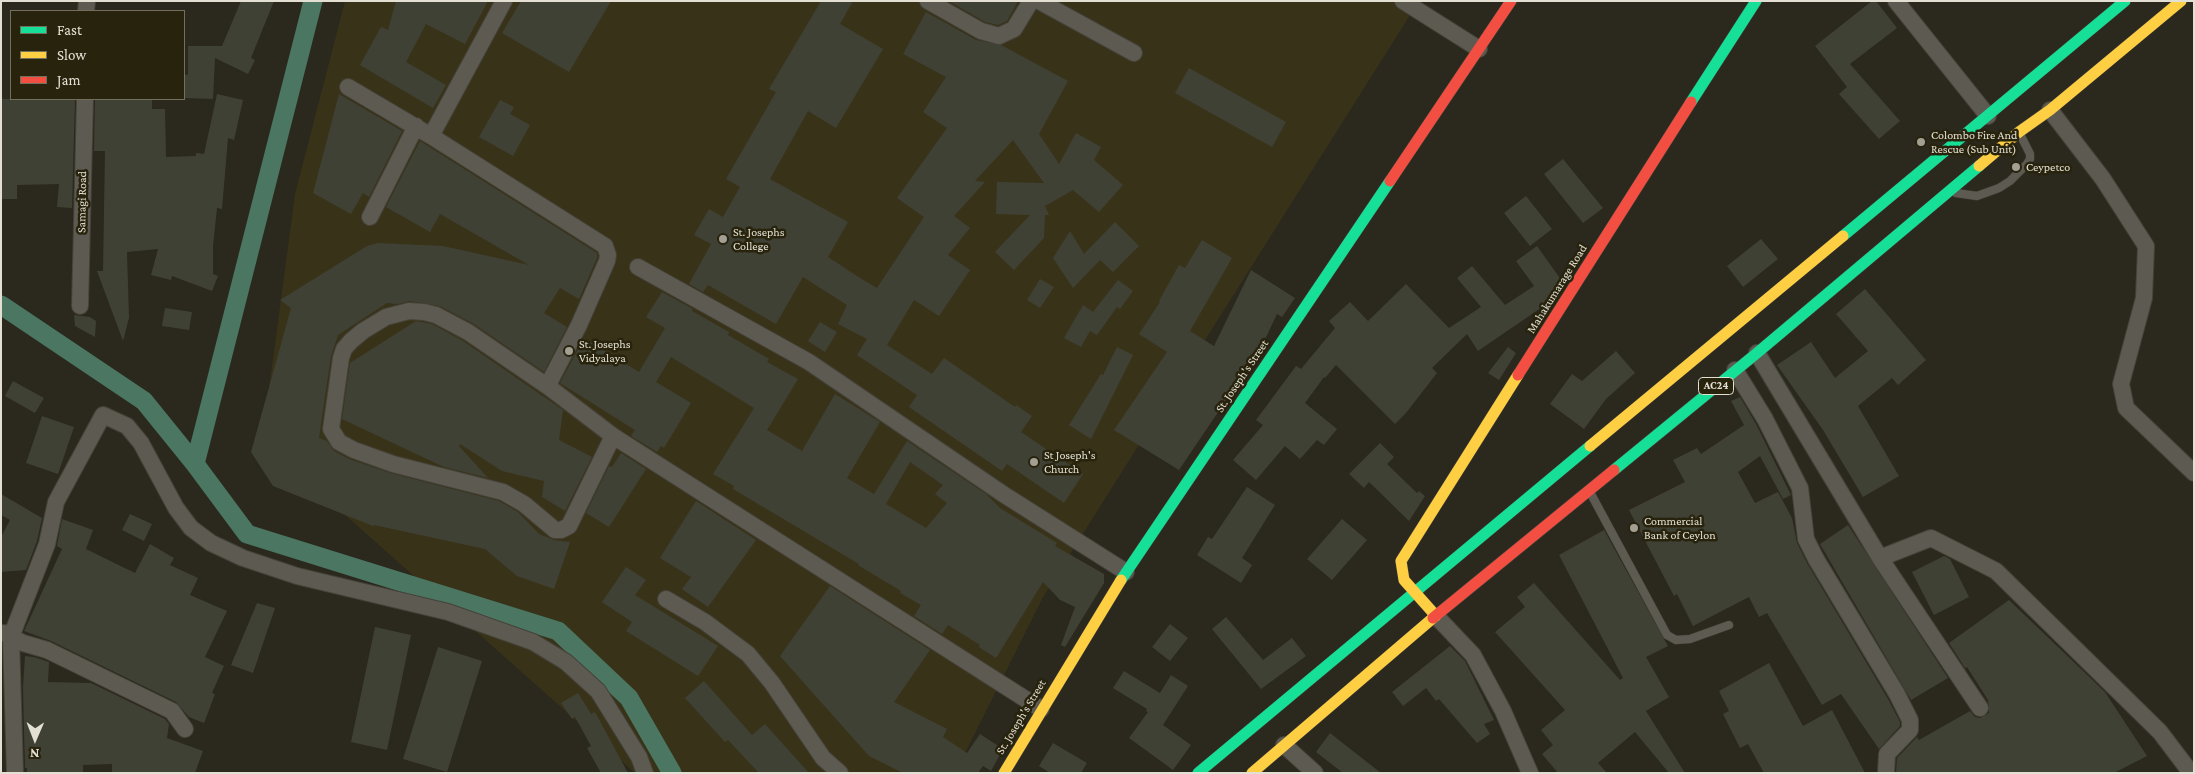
<!DOCTYPE html>
<style>
body{margin:0}
#map{position:relative;width:2195px;height:774px;overflow:hidden;background:#2b281d;font-family:"Crimson Pro",serif}
canvas{display:block}
.frame{position:absolute;inset:0;border:2px solid #e3e0d3;pointer-events:none}
.legend{position:absolute;left:10px;top:10px;width:175px;height:90px;box-sizing:border-box;background:#28230d;border:1px solid #736f5c;margin:0;padding:6px 9px;list-style:none;font-size:15px;color:#e3e0d3}
.legend li{display:flex;align-items:center;gap:10px;height:25px}
.legend b{width:25px;border:1px solid #736f5c}
.north{position:absolute;left:10px;top:714px;width:50px;height:50px;-webkit-text-stroke:4px #28230d;paint-order:stroke;rotate:181deg;font-size:14px;font-weight:700;line-height:20px;text-align:center;color:#e3e0d3}
.north::after{content:'';display:block;margin:auto;width:18px;height:22px;background:#e3e0d3;clip-path:polygon(50% 0,100% 100%,50% 72%,0 100%)}
</style>
<div id="map">
<canvas width="2195" height="774"></canvas>
<div class="frame"></div>
<ul class="legend">
<li><b style="height:6px;background:#16e098"></b>Fast</li>
<li><b style="height:6px;background:#ffcf43"></b>Slow</li>
<li><b style="height:6px;background:#f24e42"></b>Jam</li>
</ul>
<div class="north">N</div>
</div>
<script>
const ctx = document.querySelector('canvas').getContext('2d');
ctx.lineJoin = 'round';
function paint(path, color) { ctx.fillStyle = color; ctx.fill(path, 'evenodd'); }
const shape = rows => new Path2D(rows.map(r => 'M' + r).join(''));
function trace(path, color, width, dash) { ctx.strokeStyle = color; ctx.lineWidth = width; ctx.lineCap = dash ? 'butt' : 'round'; ctx.setLineDash(dash || []); ctx.stroke(path); }
function label(font, color, halo, rows, align = 'center') {
  ctx.font = font + ' "Crimson Pro",serif'; ctx.lineWidth = 5; ctx.setLineDash([]); ctx.textBaseline = 'middle'; ctx.strokeStyle = halo; ctx.fillStyle = color; for (const [text, x, y, turn = 0] of rows) {
    ctx.save(); ctx.translate(x, y); ctx.rotate((+turn || 0) * Math.PI / 180); ctx.textAlign = isNaN(turn) ? turn : align; if (halo) ctx.strokeText(text, 0, 0); ctx.fillText(text, 0, 0); ctx.restore();
  }
}
const built = shape([
 [345,1,1419,1,1043,597,955,773,635,773,262,441,295,194]
]);
const canal = shape([
 [313,1,195,464,247,534,558,631,629,698,672,773],
 [1,305,144,401,195,464]
]);
const building = shape([
 [241,1,274,1,251,58,255,60,248,74,215,58,213,99,184,98,184,74,188,75,188,46,222,46],
 [396,1,488,1,465,44,426,24,406,62,446,85,433,108,360,65,381,27,388,30],
 [521,1,611,1,569,72,502,33],
 [821,1,853,1,840,24,883,49,836,128,808,111,770,179,848,222,828,257,860,278,877,288,924,217,897,198,947,128,923,112,946,77,903,54,926,12,976,40,1001,45,1068,81,1039,134,1059,164,1076,133,1101,147,1094,160,1123,185,1099,212,1073,190,1045,206,1049,215,1045,215,1044,238,1014,270,995,252,1030,215,996,214,997,182,1044,183,1013,140,975,181,985,182,954,216,970,228,948,255,970,270,939,316,914,300,887,345,932,374,944,358,1015,407,1016,405,1032,416,1021,432,1083,474,1064,503,1007,464,1002,471,909,407,917,395,857,355,867,339,838,324,847,305,803,277,776,324,708,285,703,292,689,284,711,244,694,235,709,209,723,217,740,187,726,179,776,92,769,89],
 [949,1,1018,1,1007,21,998,25,985,22],
 [1872,1,1876,1,1897,28,1850,64,1900,121,1879,139,1839,94,1847,87,1815,46],
 [1189,68,1286,122,1272,147,1175,93],
 [217,94,243,100,234,140,228,138,222,209,217,208,213,246,213,274,218,276,212,291,172,276,171,280,151,275,158,249,127,252,129,318,123,341,97,271,103,271,105,151,94,151,95,99,152,99,152,109,165,109,166,157,196,156,196,153,204,154],
 [339,94,402,131,369,197,363,193,351,214,313,193],
 [1,99,75,99,72,208,57,207,59,184,17,185,17,199,1,199],
 [500,100,514,107,510,114,530,125,513,156,479,137],
 [420,141,597,253,597,258,579,299,560,288,544,313,567,327,544,372,474,324,440,306,410,301,398,304,387,303,338,335,331,356,319,438,327,441,334,451,349,459,390,473,499,501,518,512,539,534,554,540,570,542,554,589,517,576,485,549,374,525,373,526,273,486,251,452,291,308,280,300,367,246,378,243,443,246,529,265,440,214,430,232,386,207],
 [1563,159,1603,208,1583,223,1544,174],
 [1526,196,1552,229,1530,246,1504,213],
 [1115,222,1139,246,1113,272,1100,260,1073,288,1053,258,1070,231,1084,254],
 [1761,239,1778,259,1743,287,1727,266],
 [1202,240,1232,258,1190,331,1214,346,1251,270,1295,298,1282,317,1277,314,1260,350,1179,470,1114,430,1167,352,1139,334,1160,302,1159,301,1179,265,1185,268],
 [1537,246,1562,281,1548,303,1478,351,1467,334,1432,368,1437,373,1406,413,1395,424,1336,365,1325,378,1324,377,1305,403,1337,429,1324,445,1317,440,1300,459,1285,446,1256,480,1233,460,1263,425,1256,420,1296,366,1301,369,1335,328,1329,321,1350,302,1368,321,1406,284,1449,328,1481,307,1457,278,1472,266,1505,305,1534,286,1516,261],
 [1040,279,1054,287,1040,308,1027,300],
 [1118,280,1133,291,1120,309,1117,307,1097,335,1090,331,1081,347,1064,338,1083,305,1093,312],
 [1865,289,1926,360,1898,385,1892,378,1858,406,1899,476,1863,497,1823,430,1777,365,1811,342,1835,378,1868,351,1836,314],
 [662,292,693,309,692,311,729,332,728,335,769,359,767,362,798,379,767,430,802,451,835,394,880,422,847,478,874,494,907,441,986,494,1000,508,1057,543,1055,546,1104,574,1104,583,1065,647,1061,645,1075,607,1060,600,1043,582,996,658,979,647,980,645,948,625,942,634,914,616,921,605,900,593,901,591,858,565,859,564,733,489,734,486,713,474,754,408,671,357,656,382,691,403,664,448,661,446,657,452,631,436,635,430,560,383,584,338,639,372,665,328,646,317],
 [910,462,943,485,935,494,947,503,926,528,886,504],
 [165,308,192,312,189,330,162,326],
 [74,315,90,317,96,321,95,337,75,326],
 [416,321,432,324,463,341,563,410,559,440,592,457,565,511,542,497,544,481,502,471,460,444,459,446,488,478,444,467,342,419,350,363],
 [820,322,837,332,825,352,808,341],
 [1117,347,1133,355,1091,439,1069,425,1101,374,1103,375],
 [1508,347,1516,353,1499,380,1488,373],
 [1616,351,1635,373,1606,399,1584,429,1550,404,1572,374,1582,381],
 [13,381,44,398,35,413,5,396],
 [1740,397,1756,424,1791,495,1783,499,1760,456,1738,472,1755,503,1778,492,1792,518,1797,543,1807,563,1888,699,1900,722,1900,726,1879,749,1841,694,1822,705,1767,613,1759,617,1749,597,1693,626,1677,594,1674,596,1629,510,1685,482,1673,460,1697,448,1701,454,1744,425,1731,401],
 [42,416,74,427,58,474,26,463],
 [1380,443,1394,457,1387,464,1417,493,1419,491,1425,496,1409,521,1369,482,1364,488,1349,474],
 [621,453,646,469,609,527,586,513,609,466,612,467],
 [1247,487,1275,505,1242,558,1252,565,1241,583,1197,555,1208,537,1212,539],
 [1,494,42,518,37,541,26,570,1,572,1,537,10,520,1,515],
 [696,501,756,540,708,607,682,589,691,577,660,558],
 [130,514,152,524,144,541,122,530],
 [62,519,93,530,86,549,135,573,150,544,174,558,170,565,198,578,190,595,227,611,205,657,224,666,212,693,215,694,204,723,189,717,176,702,51,641,24,631,62,549,57,546],
 [1342,519,1367,540,1332,580,1307,559],
 [1848,525,1948,678,1911,700,1820,544],
 [1604,530,1668,646,1646,657,1669,697,1646,711,1685,773,1669,773,1635,732,1598,763,1607,773,1558,773,1542,754,1553,745,1541,730,1565,710,1495,632,1525,607,1517,597,1534,583,1620,680,1623,678,1559,555],
 [1944,556,1950,559,1969,597,1934,615,1912,572],
 [626,567,646,580,635,595,718,646,698,676,626,631,632,622,602,602],
 [830,586,930,650,894,702,947,729,943,737,967,753,980,734,1003,749,991,771,983,766,978,773,903,773,869,756,780,656],
 [2009,600,2105,692,2147,756,2114,773,1896,773,1897,758,1917,737,1919,740,1970,711,1975,717,1980,718,1989,713,1988,700,1967,667,1965,668,1949,643],
 [257,603,275,608,253,673,231,665],
 [1226,617,1263,660,1292,638,1306,656,1261,689,1212,629],
 [1170,624,1188,638,1170,661,1152,647],
 [375,627,411,635,387,750,351,742],
 [1450,646,1465,661,1494,720,1484,724,1490,734,1477,743,1439,699,1436,701,1426,688,1403,706,1392,692],
 [438,647,482,661,447,772,403,759],
 [25,656,34,657,49,662,48,682,91,683,165,719,169,724,167,738,203,751,195,773,112,773,112,764,83,765,83,773,27,773,27,768,25,768,24,731,23,687],
 [1769,663,1803,726,1832,710,1865,773,1764,773,1748,744,1740,748,1723,714,1729,711,1719,691],
 [1124,671,1160,693,1171,675,1188,686,1163,725,1191,745,1173,770,1129,738,1148,712,1146,711,1147,709,1113,688],
 [704,681,752,735,765,724,809,773,759,773,728,740,725,742,685,698],
 [578,693,591,714,595,712,628,773,601,773,587,748,591,746,575,717,572,719,561,703],
 [1330,733,1381,773,1343,773,1316,752],
 [1053,743,1087,763,1081,773,1050,773,1039,766]
]);
const lane = shape([
 [1956,193,1977,196,1999,188,2010,181,2027,164,2030,159,2030,154,2021,136],
 [1591,494,1667,635,1676,640,1690,639,1729,625]
]);
const street = shape([
 [928,1,981,31,999,36,1014,29,1031,1],
 [1039,1,1134,53],
 [1403,1,1479,49],
 [1896,1,1988,116],
 [86,11,87,1],
 [348,87,431,136,605,246,608,255,607,261,579,325,550,381,550,388],
 [2050,110,2103,179,2146,246,2144,298,2121,384,2126,408,2194,473],
 [431,136,504,1],
 [370,217,416,126],
 [638,267,809,362,1003,494,1126,572],
 [80,306,85,99],
 [1757,353,1880,558,1980,708],
 [1735,370,1765,419,1800,488,1806,539,1816,559,1897,694,1910,720,1910,730,1887,754,1886,773],
 [613,436,569,526,561,530,555,530,524,504,503,492,393,464,354,450,339,442,331,429,341,358,344,349,351,341,363,331,386,317,409,311,424,312,436,315,468,332,550,388,613,436,1041,709],
 [1880,558,1931,538,1996,571,2160,732,2191,773],
 [666,599,705,622,748,654,772,683,823,758,840,773],
 [1436,616,1473,655,1503,711,1530,773],
 [4,633,23,643,47,650,172,711,185,729],
 [1284,745,1315,773],
 [15,773,11,637,47,544,56,502,103,415,127,426,141,443,176,508,191,528,211,543,243,558,297,576,448,612,533,642,566,662,598,691,639,757,645,773]
]);
const fast = shape([
 [1691,102,1756,1],
 [1843,236,2125,1],
 [1614,470,1757,353,1979,166],
 [1121,580,1390,181],
 [1198,773,1590,446]
]);
const slow = shape([
 [1979,166,2019,132,2050,110,2181,1],
 [1590,446,1843,236],
 [1436,616,1404,580,1401,561,1518,375],
 [1004,773,1121,580],
 [1252,773,1433,618]
]);
const jam = shape([
 [1390,181,1511,1],
 [1518,375,1691,102],
 [1433,618,1614,470]
]);
const markers = [
 [1921,142,5,"#a3a093"],
 [2016,167,5,"#a3a093"],
 [723,239,5,"#a3a093"],
 [569,351,5,"#a3a093"],
 [1034,462,5,"#a3a093"],
 [1634,528,5,"#a3a093"]
];
const shields = [
 [1716,386,35]
];
const shieldNames = [
 ["AC24",1716,386]
];
const poiNames = [
 ["Colombo Fire And",1931,135],
 ["Rescue (Sub Unit)",1931,149],
 ["Ceypetco",2026,167],
 ["St. Josephs",733,232],
 ["College",733,246],
 ["St. Josephs",579,344],
 ["Vidyalaya",579,358],
 ["St Joseph's",1044,455],
 ["Church",1044,469],
 ["Commercial",1644,521],
 ["Bank of Ceylon",1644,535]
];
const streetNames = [
 ["Samagi Road",82,202,-89],
 ["Mahakumarage Road",1557,289,-58],
 ["St. Joseph's Street",1242,376,-56],
 ["St. Joseph's Street",1021,717,-59]
];
paint(built, '#383218');
trace(canal, '#4a7662', 19);
paint(building, '#404135');
trace(lane, '#454239', 9);
trace(street, '#454239', 18);
trace(fast, '#454239', 12);
trace(slow, '#454239', 12);
trace(jam, '#454239', 12);
trace(lane, '#5d5a52', 8);
trace(street, '#5d5a52', 16);
trace(fast, '#16e098', 11);
trace(slow, '#ffcf43', 11);
trace(jam, '#f24e42', 11);
for (const [x, y, r, color] of markers) { const dot = new Path2D(); dot.arc(x, y, r, 0, 2 * Math.PI); ctx.fillStyle = color; ctx.fill(dot); trace(dot, '#28230d', 2); }
for (const [x, y, w] of shields) { const box = new Path2D(); box.roundRect(x - w / 2, y - 8.5, w, 17, 4); ctx.fillStyle = '#28230d'; ctx.fill(box); trace(box, '#e3e0d3', 1); }
label('bold 11px', '#e3e0d3', null, shieldNames);
label('12px', '#e3e0d3', '#28230d', poiNames, 'left');
label('12px', '#e3e0d3', '#28230d', streetNames);
</script>
